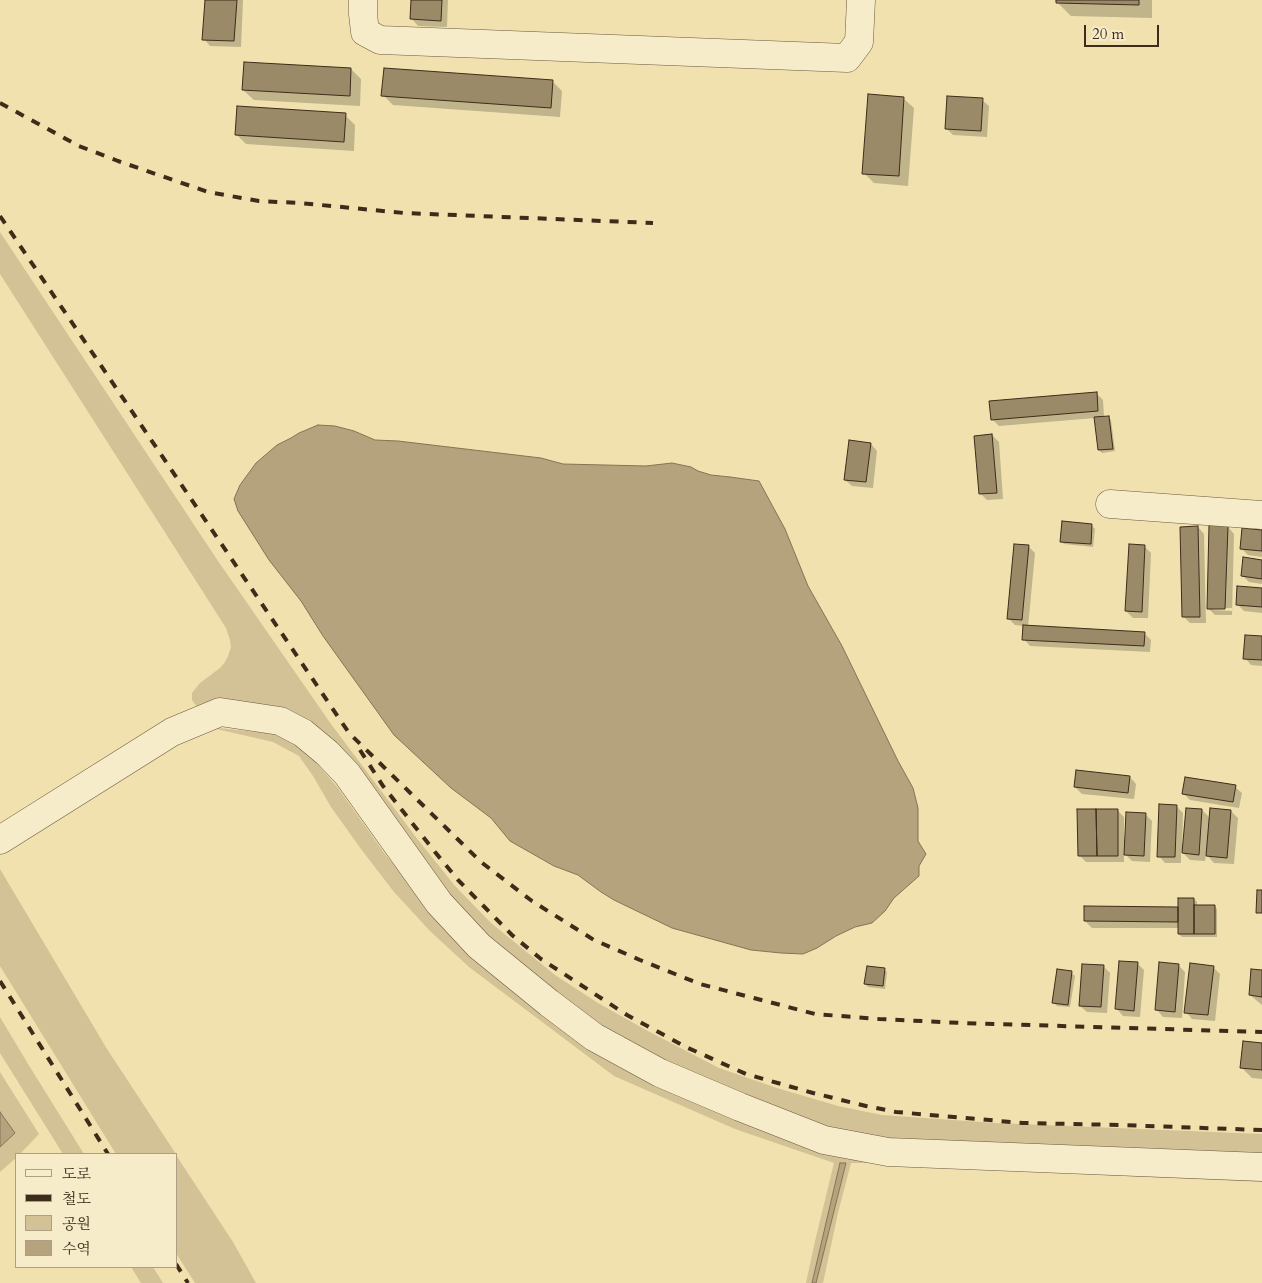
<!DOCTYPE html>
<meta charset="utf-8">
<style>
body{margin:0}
#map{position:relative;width:1262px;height:1283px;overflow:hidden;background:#f1e1ae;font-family:Cardo,"Noto Serif KR",serif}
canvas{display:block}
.legend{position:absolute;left:15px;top:1153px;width:162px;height:115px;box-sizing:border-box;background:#f6ecca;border:1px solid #ac9f84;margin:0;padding:6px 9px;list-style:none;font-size:15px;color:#3e2b1a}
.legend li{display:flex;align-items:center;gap:10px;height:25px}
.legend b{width:25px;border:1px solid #ac9f84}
.scale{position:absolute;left:1084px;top:25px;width:75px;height:22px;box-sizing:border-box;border:2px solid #3e2b1a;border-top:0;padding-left:6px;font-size:15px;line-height:18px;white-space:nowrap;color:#3e2b1a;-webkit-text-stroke:4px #f6ecca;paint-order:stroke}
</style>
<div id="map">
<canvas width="1262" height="1283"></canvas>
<ul class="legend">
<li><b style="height:6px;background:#f6ecca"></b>도로</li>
<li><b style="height:6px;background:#3e2b1a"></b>철도</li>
<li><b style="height:14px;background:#d3c295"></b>공원</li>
<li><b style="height:14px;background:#b4a37c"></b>수역</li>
</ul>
<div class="scale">20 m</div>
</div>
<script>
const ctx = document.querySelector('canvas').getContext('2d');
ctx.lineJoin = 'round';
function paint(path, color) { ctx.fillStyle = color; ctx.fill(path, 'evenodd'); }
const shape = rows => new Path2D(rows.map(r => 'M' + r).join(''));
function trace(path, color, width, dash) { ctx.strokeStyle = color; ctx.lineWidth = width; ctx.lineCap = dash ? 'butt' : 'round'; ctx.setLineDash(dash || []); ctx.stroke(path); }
const green = shape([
 [0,232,218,561,331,724,415,836,455,886,491,923,555,975,598,1003,646,1030,719,1068,777,1088,838,1106,882,1115,995,1123,1262,1134,1262,1158,914,1141,863,1135,807,1121,664,1064,617,1039,483,939,337,756,246,704,203,703,197,707,192,700,192,693,200,683,220,668,225,662,228,656,231,647,230,640,226,628,0,274],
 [208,727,277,734,307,752,338,788,385,854,427,904,542,1006,793,1136,1262,1171,1262,1182,1103,1175,906,1163,851,1163,838,1213,823,1283,816,1283,846,1164,812,1283,806,1283,815,1241,834,1163,735,1129,614,1076,469,967,430,931,394,892,361,849,331,807,313,776,299,756,273,742],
 [0,869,107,1049,176,1154,116,1154,0,966],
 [0,1017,28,1064,84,1154,63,1154,0,1053],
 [0,1072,39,1134,20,1154,16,1154,16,1158,0,1172,0,1147,15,1133,0,1112],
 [176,1155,233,1242,256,1283,195,1283,176,1253],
 [131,1267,153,1267,163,1283,141,1283]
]);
const water = shape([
 [318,425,335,426,354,431,375,440,398,441,541,458,563,464,646,466,672,463,691,467,698,471,711,475,730,477,759,481,785,529,808,586,842,646,898,761,913,788,918,808,918,841,926,854,919,866,919,876,894,898,885,911,872,923,855,927,836,936,817,948,803,954,781,953,751,950,672,928,614,900,601,892,578,875,554,866,510,841,491,818,451,788,394,735,323,636,301,601,269,560,238,511,234,499,240,485,256,463,277,445,291,438,299,433,318,425],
 [0,1112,15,1133,0,1147,0,1112],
 [840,1163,846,1163,816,1283,812,1283,840,1163]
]);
const shadow = shape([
 [206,0,243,0,241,47,210,46,204,39],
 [413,0,448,0,447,27,418,26,412,19],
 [1057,0,1152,0,1152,18,1071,16,1057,2],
 [351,69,361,79,360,106,254,100,243,90],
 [552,81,562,91,560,117,393,105,383,95],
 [903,98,914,108,908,186,874,183,864,173],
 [982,100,989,106,987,137,953,135,946,128],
 [345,115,355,125,354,151,246,144,236,134],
 [1096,393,1103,400,1104,417,1108,417,1111,420,1115,451,1102,453,1099,450,1095,418,999,426,992,419],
 [992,435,999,442,1003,499,987,500,980,493],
 [871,444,877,451,873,488,852,486,845,480],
 [1092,526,1095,529,1093,547,1064,544,1061,541],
 [1198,527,1204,534,1206,623,1190,623,1183,616],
 [1228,527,1234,534,1232,615,1215,615,1208,608],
 [1213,608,1232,608,1232,611,1213,610],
 [1262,531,1262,557,1248,555,1241,548],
 [1028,546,1035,553,1028,627,1144,633,1151,640,1150,652,1030,646,1024,639,1024,626,1015,625,1008,618],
 [1144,546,1151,553,1148,618,1133,618,1126,611],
 [1262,561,1262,584,1249,582,1242,575],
 [1262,590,1262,613,1244,611,1237,604],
 [1262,638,1262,666,1251,665,1245,658],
 [1130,777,1136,784,1134,799,1082,794,1075,787],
 [1235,787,1242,793,1239,808,1190,800,1183,793],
 [1176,806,1183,813,1182,848,1184,848,1202,810,1211,819,1231,811,1238,818,1234,864,1214,863,1206,854,1205,861,1190,860,1181,851,1181,863,1165,863,1159,856],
 [1117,810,1124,817,1124,839,1126,839,1145,814,1152,821,1150,862,1132,861,1124,853,1124,862,1086,862,1079,855],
 [1194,899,1197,902,1197,906,1214,906,1217,909,1217,937,1182,937,1179,934,1179,928,1092,928,1085,921,1180,910],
 [1137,963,1144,970,1140,1017,1123,1016,1117,1009],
 [1178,965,1185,972,1182,1018,1163,1017,1157,1010],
 [1103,966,1110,973,1107,1013,1087,1012,1080,1006],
 [1213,967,1220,974,1215,1021,1192,1019,1186,1012],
 [884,969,887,972,885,989,868,987,865,984],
 [1262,972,1262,1005,1250,995],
 [1072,973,1075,976,1070,1007,1057,1006,1054,1003],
 [1262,1044,1262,1079,1252,1078,1242,1068]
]);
const building = shape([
 [205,0,237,0,234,41,202,40,205,0],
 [411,0,442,0,441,21,410,19,411,0],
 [1056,0,1139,0,1139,5,1056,3,1056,0],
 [244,62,351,68,350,96,242,90,244,62],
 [384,68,553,80,551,108,381,96,384,68],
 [868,94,904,97,899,176,862,174,868,94],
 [947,96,983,98,981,131,945,129,947,96],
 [237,106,346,113,344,142,235,135,237,106],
 [1097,392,1098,411,991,420,989,401,1097,392],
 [1109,416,1113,449,1098,450,1094,417,1109,416],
 [992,434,997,493,979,494,974,436,992,434],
 [849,440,871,443,866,482,844,480,849,440],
 [1062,521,1092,524,1091,544,1060,542,1062,521],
 [1209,525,1228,526,1225,609,1207,609,1209,525],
 [1198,526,1200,617,1182,617,1180,527,1198,526],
 [1242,528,1262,530,1262,551,1240,549,1242,528],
 [1014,544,1029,545,1022,620,1007,619,1014,544],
 [1129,544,1145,545,1142,612,1125,611,1129,544],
 [1243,557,1262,560,1262,579,1241,576,1243,557],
 [1237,586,1262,588,1262,607,1236,605,1237,586],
 [1023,625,1145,632,1144,646,1022,640,1023,625],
 [1245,635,1262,636,1262,660,1243,659,1245,635],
 [1076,770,1130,776,1128,793,1074,787,1076,770],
 [1185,777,1236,785,1233,802,1182,794,1185,777],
 [1159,804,1177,805,1175,857,1157,857,1159,804],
 [1186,808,1202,809,1199,855,1182,853,1186,808],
 [1210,808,1231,810,1227,858,1206,856,1210,808],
 [1077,809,1096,809,1097,856,1078,856,1077,809],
 [1096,809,1118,809,1118,856,1097,856,1096,809],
 [1126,812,1146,813,1144,856,1124,855,1126,812],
 [1257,890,1262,890,1262,913,1256,913,1257,890],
 [1178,898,1194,898,1194,934,1178,934,1178,898],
 [1194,905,1215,905,1215,934,1194,934,1194,905],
 [1084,906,1178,907,1178,922,1084,921,1084,906],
 [1119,961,1138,962,1134,1011,1115,1009,1119,961],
 [1159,962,1179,964,1175,1012,1155,1010,1159,962],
 [1190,963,1214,966,1208,1015,1184,1013,1190,963],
 [1082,964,1104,965,1101,1007,1079,1006,1082,964],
 [867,966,885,968,883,986,864,984,867,966],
 [1057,969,1072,971,1068,1005,1052,1003,1057,969],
 [1251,969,1262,970,1262,997,1249,995,1251,969],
 [1243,1041,1262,1043,1262,1070,1240,1068,1243,1041]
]);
const minor = shape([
 [363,0,363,14,365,32,380,40,847,58,859,42,861,0],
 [1110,504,1262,515],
 [0,840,172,732,220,712,280,721,303,733,327,753,347,774,439,903,479,946,549,1003,594,1037,660,1073,740,1107,824,1140,888,1152,1262,1167]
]);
const rail = shape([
 [0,103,79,146,118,161,208,192,259,201,300,203,404,213,653,223],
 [0,216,349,733,481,862,532,901,594,940,640,960,700,984,815,1014,879,1019,962,1023,1262,1032],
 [360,750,383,786,435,852,459,881,512,935,541,959,627,1015,686,1047,746,1074,813,1093,866,1106,896,1112,1023,1123,1119,1125,1262,1130],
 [0,981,108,1154],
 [176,1264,188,1283]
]);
paint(green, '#d3c295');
paint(water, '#b4a37c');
trace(water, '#857355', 1);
paint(shadow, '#0003');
paint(building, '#9b8a67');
trace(building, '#3e2b1a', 1);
trace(minor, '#6b583f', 29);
trace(minor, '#f6ecca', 28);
trace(rail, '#3e2b1a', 4, [9, 9]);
</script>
